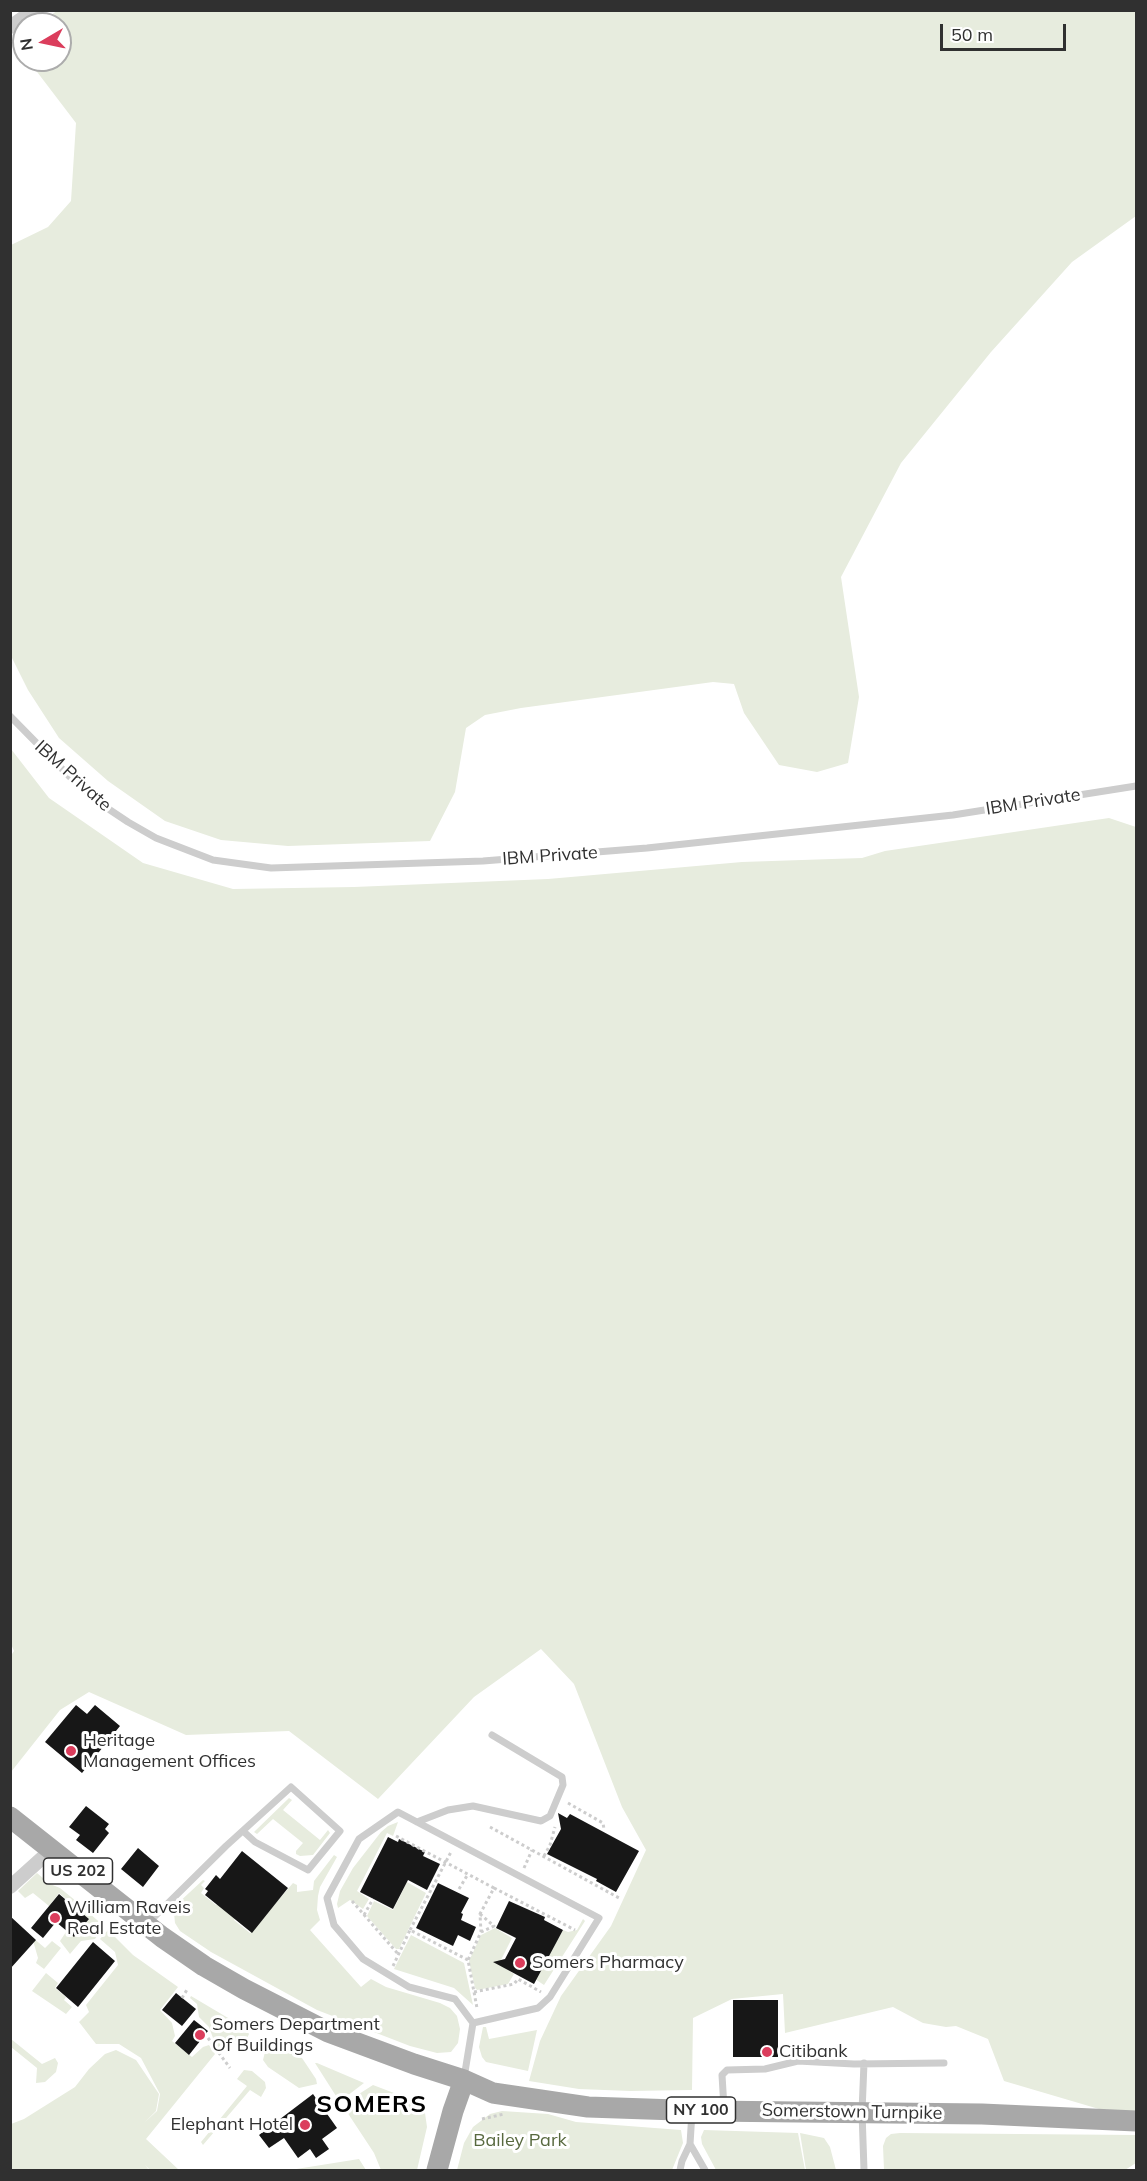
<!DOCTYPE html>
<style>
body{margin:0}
#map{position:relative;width:1147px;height:2181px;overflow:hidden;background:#fff;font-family:Mulish,sans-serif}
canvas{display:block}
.frame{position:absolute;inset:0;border:12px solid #303030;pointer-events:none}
.north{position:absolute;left:12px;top:12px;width:60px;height:60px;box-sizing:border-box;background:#fff;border:2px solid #acacac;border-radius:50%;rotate:261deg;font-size:16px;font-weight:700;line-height:24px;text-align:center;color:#303030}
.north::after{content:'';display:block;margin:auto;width:21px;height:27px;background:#db3d5c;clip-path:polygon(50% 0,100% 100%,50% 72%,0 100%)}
.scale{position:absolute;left:940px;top:24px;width:126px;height:27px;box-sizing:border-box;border:3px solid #303030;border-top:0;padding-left:8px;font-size:18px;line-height:21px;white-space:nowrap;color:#303030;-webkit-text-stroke:4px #fff;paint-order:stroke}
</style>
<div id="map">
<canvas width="1147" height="2181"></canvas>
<div class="frame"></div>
<div class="north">N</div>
<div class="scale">50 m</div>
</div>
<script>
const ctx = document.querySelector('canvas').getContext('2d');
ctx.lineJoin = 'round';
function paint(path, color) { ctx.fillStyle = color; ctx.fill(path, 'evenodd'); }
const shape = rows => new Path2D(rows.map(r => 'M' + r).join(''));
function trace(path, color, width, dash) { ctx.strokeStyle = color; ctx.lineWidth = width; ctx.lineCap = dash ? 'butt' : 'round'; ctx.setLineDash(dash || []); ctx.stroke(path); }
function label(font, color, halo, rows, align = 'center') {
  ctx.font = font + ' Mulish,sans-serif'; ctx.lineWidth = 6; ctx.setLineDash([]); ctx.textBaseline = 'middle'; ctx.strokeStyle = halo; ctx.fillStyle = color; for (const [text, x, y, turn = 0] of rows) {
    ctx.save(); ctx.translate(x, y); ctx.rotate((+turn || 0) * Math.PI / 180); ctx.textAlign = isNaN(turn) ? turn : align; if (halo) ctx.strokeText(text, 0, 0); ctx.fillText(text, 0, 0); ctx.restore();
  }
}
const green = shape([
 [57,11,1136,11,1136,216,1072,262,991,352,901,463,841,577,859,697,848,763,817,772,779,765,744,713,734,684,713,682,521,708,485,715,466,728,455,792,430,841,288,846,221,840,165,821,108,781,59,738,28,690,11,656,11,245,48,227,71,201,76,123,28,60,60,60,60,24,37,24],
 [11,749,49,798,143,863,233,889,354,887,548,879,742,862,862,858,885,851,1109,818,1136,827,1136,2112,1099,2109,1004,2081,988,2039,956,2026,946,2027,923,2023,893,2007,785,2033,783,1994,732,1999,693,2018,692,2090,630,2091,579,2089,529,2081,540,2041,561,1996,611,1926,646,1850,622,1807,574,1684,541,1649,474,1697,378,1799,289,1731,186,1735,89,1692,60,1710,11,1772,10,1657,14,1651,11,1644],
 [289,1798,292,1800,283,1810,320,1840,328,1830,330,1833,313,1855,300,1856,296,1854,296,1851,303,1843,273,1819,257,1834,254,1832],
 [398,1822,393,1836,387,1833,357,1891,369,1899,363,1909,350,1900,338,1908,337,1904,340,1891,353,1868,381,1832,388,1826],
 [334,1855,337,1857,320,1887,318,1896,317,1910,320,1920,310,1930,361,1987,371,1979,386,1987,440,2003,450,2008,457,2016,460,2029,458,2043,451,2052,437,2053,410,2046,317,2010,211,1952,180,1931,175,1923,174,1913,176,1905,203,1880,205,1881,201,1885,204,1888,201,1893,216,1905,220,1901,237,1916,234,1920,250,1933,293,1883,297,1885,297,1892,313,1890,314,1881],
 [37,1873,50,1884,60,1888,76,1901,72,1904,59,1893,49,1906,33,1893,25,1898,18,1891],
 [407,1882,426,1893,399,1949,396,1949,367,1916,374,1901,393,1910],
 [82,1907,104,1926,95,1939,81,1941,70,1954,60,1941,66,1932,74,1937,89,1919,80,1911],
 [583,1919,585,1921,544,1985,535,1979,563,1930,568,1932,577,1930],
 [495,1928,512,1938,499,1964,514,1974,508,1984,477,1990,475,1988,469,1961,481,1935],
 [108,1930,133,1955,178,1987,160,2010,172,2023,175,2036,172,2041,192,2057,203,2047,209,2045,215,2054,146,2139,179,2170,150,2170,145,2165,149,2170,11,2170,11,2124,24,2119,75,2087,89,2069,105,2054,116,2050,136,2060,159,2094,156,2111,144,2123,157,2111,160,2094,141,2058,119,2044,96,2044,79,2022,89,2012,86,2005,118,1965,115,1952,100,1939],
 [411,1935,464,1963,473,2005,454,1988,394,1969],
 [32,1937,45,1948,52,1941,61,1948,44,1969,36,1963,38,1958],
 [46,1973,58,1983,55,1988,66,1997,64,2000,72,2007,66,2014,32,1991],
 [191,1996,245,2028,249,2034,244,2045,228,2037,217,2049,209,2027,199,2017,197,2004,190,1998],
 [483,2027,486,2027,489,2039,537,2030,528,2071,486,2062,482,2057,479,2047],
 [11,2039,42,2064,55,2058,58,2063,56,2072,45,2082,36,2083,37,2068,11,2047],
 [275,2042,300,2055,316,2079,317,2084,299,2088,268,2067,263,2060,265,2052],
 [315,2063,317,2063,364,2083,343,2099,336,2096],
 [244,2070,252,2071,265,2082,266,2088,261,2097,250,2090,203,2145,201,2142,247,2086,237,2079],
 [373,2085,415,2101,425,2113,427,2127,417,2170,381,2170,374,2153,349,2115,346,2109,348,2101],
 [502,2111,548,2114,576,2122,681,2130,683,2143,672,2170,457,2170,464,2143,473,2127,490,2114],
 [704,2130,798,2133,805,2170,716,2170,702,2144,701,2137],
 [800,2133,824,2138,830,2147,836,2170,806,2170],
 [900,2133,1136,2135,1136,2163,1125,2170,884,2170,883,2146,886,2138,891,2134],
 [359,2159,366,2170,290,2170]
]);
const building = shape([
 [76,1705,87,1714,95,1705,120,1726,82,1773,45,1742],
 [86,1806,109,1824,105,1829,109,1833,93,1853,76,1840,80,1835,69,1827],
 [558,1813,567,1818,570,1814,639,1851,616,1892,596,1881,597,1879,547,1854,561,1829],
 [388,1837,398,1842,399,1839,425,1852,423,1856,440,1864,427,1890,408,1880,393,1909,360,1892],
 [138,1848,159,1866,143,1887,121,1869],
 [242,1851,288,1888,252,1933,205,1895,208,1891,205,1889,216,1875,220,1879],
 [438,1883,469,1898,461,1913,463,1914,461,1920,476,1927,470,1941,458,1935,453,1946,416,1928],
 [59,1894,89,1919,74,1937,56,1922,43,1938,31,1928],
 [509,1901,545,1917,544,1920,563,1930,534,1984,493,1962,505,1959,516,1938,496,1928],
 [10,1916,36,1940,10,1969],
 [93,1942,115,1961,78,2007,56,1988],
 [176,1993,196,2009,182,2026,162,2010],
 [733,2000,778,2000,778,2057,733,2057],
 [194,2020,208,2031,189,2055,175,2043],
 [313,2094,337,2128,322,2139,329,2149,316,2158,310,2149,298,2158,284,2138,269,2148,259,2135]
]);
const path = shape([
 [568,1803,603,1823,604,1829],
 [490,1827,619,1898],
 [396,1836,494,1888,480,1914,481,1932,468,1960],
 [544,1856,550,1845,555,1827],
 [524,1868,532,1850],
 [494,1888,575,1930],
 [459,1889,468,1874],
 [352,1901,398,1954],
 [480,1914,494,1926,481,1932],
 [364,1915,373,1899],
 [410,1930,451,1852],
 [393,1966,410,1930,468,1960,477,2008],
 [474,1992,514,1984,518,1979,541,1992],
 [182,1998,188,1988],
 [208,2038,230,2068],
 [482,2119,504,2114]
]);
const lane = shape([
 [10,716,70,777,98,802,128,822,156,838,213,860,271,868,483,861,647,848,953,815,1136,786],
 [417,1822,448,1810,473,1806,541,1821,550,1816,563,1785,562,1777,492,1735],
 [148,1923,226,1846,291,1787,340,1831,308,1870,255,1842,243,1831],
 [464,2078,473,2023,455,1999,409,1987,363,1959,334,1925,327,1898,359,1839,398,1812,599,1918,550,1997,538,2008,473,2023],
 [724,2108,722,2075,727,2070,765,2069,798,2061,854,2064,944,2063],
 [692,2112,690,2144,705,2170],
 [680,2170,682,2161,690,2144],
 [864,2170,862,2112,864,2063]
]);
const street = shape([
 [10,27,34,10],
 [10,1887,51,1850]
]);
const primary = shape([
 [10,1817,162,1937,204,1966,244,1989,328,2032,414,2064,464,2080,493,2093,588,2107,706,2111,982,2114,1136,2121],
 [437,2170,453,2111,464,2080]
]);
const markers = [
 [71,1751,6,"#db3d5c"],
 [55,1918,6,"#db3d5c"],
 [520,1963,6,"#db3d5c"],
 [200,2035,6,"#db3d5c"],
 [767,2052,6,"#db3d5c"],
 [305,2125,6,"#db3d5c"]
];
const shields = [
 [78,1871,69],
 [701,2110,69]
];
const shieldNames = [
 ["US 202",78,1871],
 ["NY 100",701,2110]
];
const streetNames = [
 ["IBM Private",73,776,42],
 ["IBM Private",1033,802,-9],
 ["IBM Private",550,856,-4],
 ["Somerstown Turnpike",852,2112,1]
];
const poiNames = [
 ["Heritage",83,1741],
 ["Management Offices",83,1762],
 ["William Raveis",67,1908],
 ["Real Estate",67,1929],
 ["Somers Pharmacy",532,1963],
 ["Somers Department",212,2025],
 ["Of Buildings",212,2046],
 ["Citibank",779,2052],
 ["Elephant Hotel",293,2125,"right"]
];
const parkNames = [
 ["Bailey Park",520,2141]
];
const districtNames = [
 ["SOMERS",372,2105]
];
paint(green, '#e7ecde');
paint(building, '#171717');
trace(path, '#cdcdcd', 3, [3, 3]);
trace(lane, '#cdcdcd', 7);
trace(street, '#cdcdcd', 14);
trace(primary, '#a8a8a8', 21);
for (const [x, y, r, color] of markers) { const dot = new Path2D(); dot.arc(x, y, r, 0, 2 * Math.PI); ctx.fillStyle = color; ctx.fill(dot); trace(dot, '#fff', 2); }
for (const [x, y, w] of shields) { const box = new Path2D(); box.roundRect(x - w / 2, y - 13, w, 26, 4.5); ctx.fillStyle = '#fff'; ctx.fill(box); trace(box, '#303030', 1.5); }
label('bold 16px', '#303030', null, shieldNames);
label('18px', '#303030', '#fff', streetNames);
label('18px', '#303030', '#fff', poiNames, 'left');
label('18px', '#58693f', '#fff', parkNames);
ctx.letterSpacing = '1.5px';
label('bold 24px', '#000', '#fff', districtNames);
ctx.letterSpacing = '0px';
</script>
